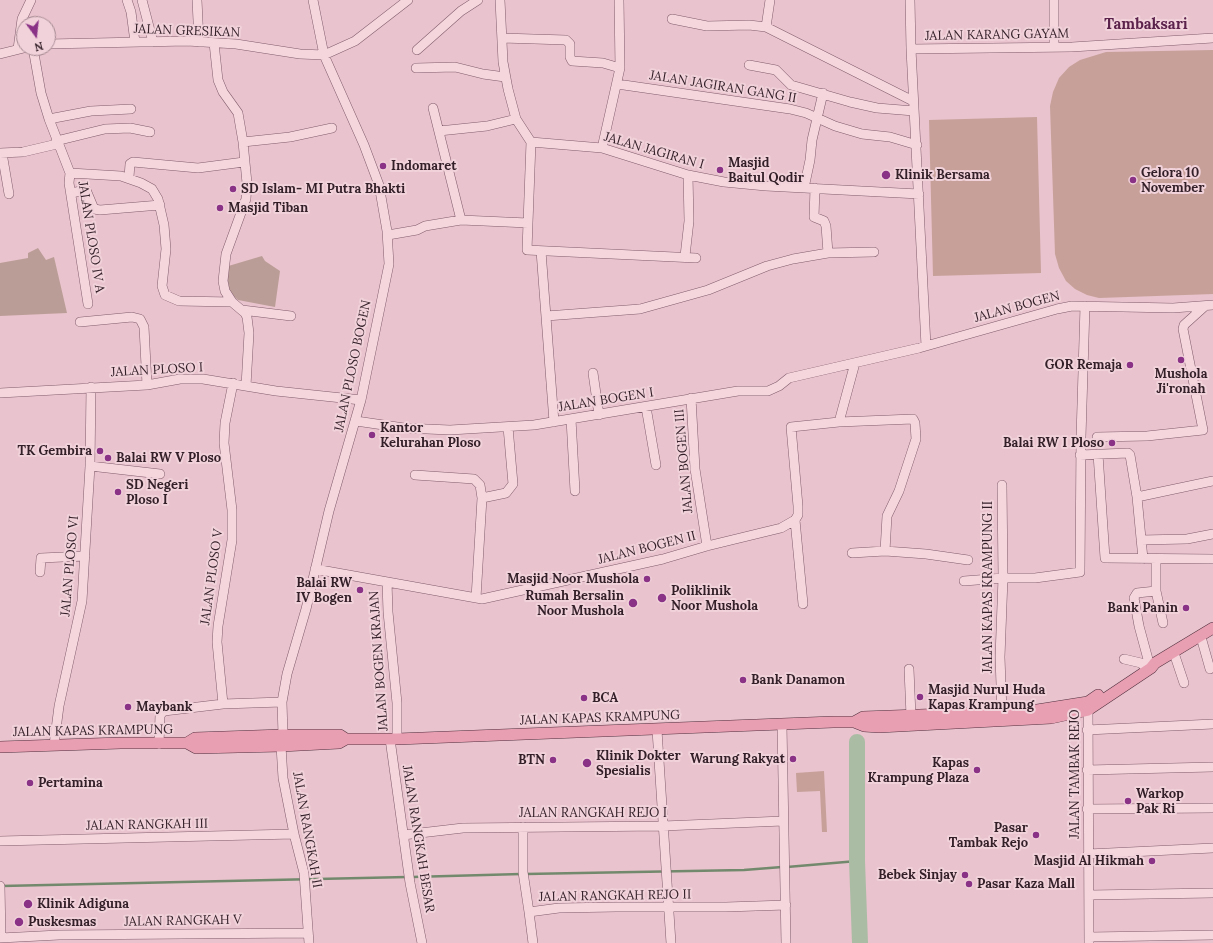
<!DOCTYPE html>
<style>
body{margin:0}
#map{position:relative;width:1213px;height:943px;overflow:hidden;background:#e9c3cd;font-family:Lora,serif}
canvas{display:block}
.north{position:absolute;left:16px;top:16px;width:40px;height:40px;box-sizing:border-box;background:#f1d2da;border:1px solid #a58a93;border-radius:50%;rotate:165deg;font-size:11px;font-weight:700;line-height:16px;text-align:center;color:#331f28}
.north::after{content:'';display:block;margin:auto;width:14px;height:18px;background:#8a3286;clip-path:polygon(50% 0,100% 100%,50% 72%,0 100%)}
</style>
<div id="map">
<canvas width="1213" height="943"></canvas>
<div class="north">N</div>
</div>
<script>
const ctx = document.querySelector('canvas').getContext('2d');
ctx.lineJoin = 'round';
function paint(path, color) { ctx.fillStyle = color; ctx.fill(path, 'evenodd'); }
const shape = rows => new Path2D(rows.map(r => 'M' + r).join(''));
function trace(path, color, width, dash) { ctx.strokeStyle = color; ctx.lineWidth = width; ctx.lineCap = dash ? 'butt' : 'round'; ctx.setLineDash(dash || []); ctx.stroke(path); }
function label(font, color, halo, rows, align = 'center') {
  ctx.font = font + ' Lora,serif'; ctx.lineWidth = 4; ctx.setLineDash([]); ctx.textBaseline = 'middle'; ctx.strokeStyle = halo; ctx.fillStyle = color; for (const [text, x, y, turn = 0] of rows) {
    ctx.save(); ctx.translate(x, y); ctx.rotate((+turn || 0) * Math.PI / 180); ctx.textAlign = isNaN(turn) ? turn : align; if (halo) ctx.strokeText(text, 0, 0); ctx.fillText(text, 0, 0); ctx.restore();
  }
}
const green = shape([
 [1213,50,1213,294,1099,298,1087,295,1075,289,1066,281,1059,268,1055,254,1050,106,1053,92,1059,78,1069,67,1080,60,1106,52],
 [1037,117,1041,273,933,276,929,120],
 [824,771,827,832,822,832,820,791,797,792,796,773]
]);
const cemetery = shape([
 [38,248,46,260,54,257,67,313,0,316,0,263,28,258,28,253],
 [262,256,265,261,280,271,275,307,238,300,230,293,225,267]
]);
const stream = shape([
 [787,867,857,861],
 [526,874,744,870,782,867],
 [412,877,521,874],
 [2,886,407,877]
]);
const river = shape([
 [857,742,857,861,860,943]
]);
const minor = shape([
 [127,0,131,12,135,42],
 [142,0,153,42],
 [197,0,199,42],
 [500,0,503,62,508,89,516,119,531,142,602,148,688,175,724,182,766,186,919,194],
 [770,0,766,27,913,101],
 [910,0,911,49,926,346],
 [1054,0,1054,47],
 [672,19,707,26,749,25,766,27],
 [502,38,566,40,570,44,570,57,572,61,603,63,620,68],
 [214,43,218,80,223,92,238,113,243,142,247,183,246,199,226,254,223,281,225,291,232,302,245,313,247,317,249,333,246,386],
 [48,44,187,41,236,44,300,54,324,55,355,41,408,0],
 [33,48,41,93,49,119,70,173,121,176,141,183,152,189,158,199,164,225,166,249,162,286,165,295,179,301,232,302],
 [18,49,22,19,31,0],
 [911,49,1072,47,1213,38],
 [417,50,461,11,478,0],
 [0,54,24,48],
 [749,65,776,70,791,85,850,102,877,108,914,111],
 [416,68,455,67,483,74,505,77],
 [617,84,790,109,806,113,835,126,862,134,890,137,917,145],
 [433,108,461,220],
 [49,119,91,111,131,109],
 [439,131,487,126,516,119],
 [56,141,105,129,130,128,150,132],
 [243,142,290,137,332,128],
 [531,142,527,250,696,258],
 [602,148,620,68,619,0],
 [0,153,23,152,57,144],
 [2,153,9,194],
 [70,173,69,183,88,304],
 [129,177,130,164,133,162,198,168,244,162],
 [804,188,810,160,812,140,823,93],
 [815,188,814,217,824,221,826,226,828,253],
 [71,193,86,190,94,209,100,210,160,205],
 [388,235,417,230,425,226,461,220,528,223],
 [541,251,554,422],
 [685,256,689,221,688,175],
 [242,310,291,316],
 [546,316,640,309,708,290,767,266,793,259,828,253,874,252],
 [80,322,132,317,140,319,144,327,147,385],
 [593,373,599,415],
 [0,393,147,385,180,379,203,379,276,391,361,400],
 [691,398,695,469,707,546],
 [646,407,656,465],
 [571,419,575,491],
 [356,421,404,428,450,430,534,425,738,391,768,391,779,386,789,378,919,348,1057,309,1072,306,1173,308,1213,305],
 [839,422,855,363],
 [1097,437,1147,436,1203,430,1183,329,1184,325,1205,306],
 [1098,454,1105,558,1213,559],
 [1080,455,1128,453,1130,455,1137,497,1143,559],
 [90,466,160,474],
 [415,475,474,479,480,485,482,498],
 [1002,485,1003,578,1000,657,1002,713],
 [1137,497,1213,481],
 [795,520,803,604],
 [1141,540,1187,539,1213,534],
 [852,553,885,551,926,554,968,560],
 [1156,559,1156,591,1163,623],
 [315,569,482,599,663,559,707,546,781,528,795,520,798,515,798,506,791,427,839,422,913,419,915,423,916,439,899,491,887,516,885,551],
 [40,572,41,558,85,556],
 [964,581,1003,578,1035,578,1080,572,1081,437,1085,306],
 [387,582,388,612,397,703,397,739],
 [476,598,482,498,506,493,513,484,508,427],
 [1201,637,1210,669],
 [1174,653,1184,683],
 [1124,659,1141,663,1144,666],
 [1149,663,1139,626,1134,598,1137,593,1156,591],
 [909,669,911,716],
 [223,704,217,642,218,626,232,540,232,510,224,443,225,423,233,383],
 [1088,704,1089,943],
 [782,725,786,943],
 [657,730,671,943],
 [1087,730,1213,724],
 [283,735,282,702,287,674,306,609,329,511,361,400,389,264,387,231,379,185,364,145,324,55,313,0],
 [390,739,410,883,422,943],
 [159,744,160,715,164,711,223,704,282,702],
 [54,745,59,706,82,601,90,466,91,387],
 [281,746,283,778,294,834,304,873,309,943],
 [1087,770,1213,767],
 [1087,809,1213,808],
 [523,827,523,872,529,912,559,908,616,907,726,907,786,905],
 [403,835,463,828,663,826,783,821],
 [0,841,294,834],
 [1088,854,1213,848],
 [0,886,1,938],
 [1089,895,1213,893],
 [529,912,533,943],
 [1089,937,1213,935],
 [0,938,59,935,308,933]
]);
const major = shape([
 [854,722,863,717,1031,711,1088,702,1098,695],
 [187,743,195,738,283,735,340,735,346,739],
 [0,747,121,743,187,743,196,748,281,746,339,743,346,739,397,739,833,722,854,722,864,726,879,727,1051,718,1088,710,1151,668,1155,663,1213,628]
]);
const markers = [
 [383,166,4,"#8a3286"],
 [720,170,4,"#8a3286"],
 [886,175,5,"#8a3286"],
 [1133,180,4,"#8a3286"],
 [233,189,4,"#8a3286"],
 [220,208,4,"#8a3286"],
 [1181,360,4,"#8a3286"],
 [1130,365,4,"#8a3286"],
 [372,435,4,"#8a3286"],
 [1112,443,4,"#8a3286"],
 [100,451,4,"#8a3286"],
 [108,458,4,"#8a3286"],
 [118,492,4,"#8a3286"],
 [647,579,4,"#8a3286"],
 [360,590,4,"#8a3286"],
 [662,598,5,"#8a3286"],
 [633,603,5,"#8a3286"],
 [1186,608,4,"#8a3286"],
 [743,680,4,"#8a3286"],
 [920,697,4,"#8a3286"],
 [584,698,4,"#8a3286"],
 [128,707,4,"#8a3286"],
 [793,759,4,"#8a3286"],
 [553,760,4,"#8a3286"],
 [587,763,5,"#8a3286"],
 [977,770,4,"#8a3286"],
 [30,783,4,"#8a3286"],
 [1128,801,4,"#8a3286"],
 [1036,835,4,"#8a3286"],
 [1152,861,4,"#8a3286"],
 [965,875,4,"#8a3286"],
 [969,884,4,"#8a3286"],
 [28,904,5,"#8a3286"],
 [19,922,5,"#8a3286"]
];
const streetNames = [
 ["JALAN GRESIKAN",187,31,2],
 ["JALAN KARANG GAYAM",997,35,-1],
 ["JALAN JAGIRAN GANG II",723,87,9],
 ["JALAN JAGIRAN I",654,151,16],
 ["JALAN PLOSO IV A",91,237,81],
 ["JALAN BOGEN",1017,307,-15],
 ["JALAN PLOSO BOGEN",353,366,-78],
 ["JALAN PLOSO I",157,370,-3],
 ["JALAN BOGEN I",606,400,-9],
 ["JALAN BOGEN III",684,461,-95],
 ["JALAN BOGEN II",647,548,-14],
 ["JALAN PLOSO VI",70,566,-85],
 ["JALAN PLOSO V",212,577,-82],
 ["JALAN KAPAS KRAMPUNG II",988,587,-90],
 ["JALAN BOGEN KRAJAN",379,661,-94],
 ["JALAN KAPAS KRAMPUNG",600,718,-2],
 ["JALAN KAPAS KRAMPUNG",93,731,-1],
 ["JALAN TAMBAK REJO",1075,774,-90],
 ["JALAN RANGKAH REJO I",593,813],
 ["JALAN RANGKAH III",147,825,-1],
 ["JALAN RANGKAH II",307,830,80],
 ["JALAN RANGKAH BESAR",418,839,81],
 ["JALAN RANGKAH REJO II",615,896,-1],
 ["JALAN RANGKAH V",183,921,-1]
];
const poiNames = [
 ["Masjid",728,163],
 ["Baitul Qodir",728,178],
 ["Indomaret",391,166],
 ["Gelora 10",1141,173],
 ["November",1141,188],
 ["Klinik Bersama",895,175],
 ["SD Islam- MI Putra Bhakti",241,189],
 ["Masjid Tiban",228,208],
 ["GOR Remaja",1122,365,"right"],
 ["Mushola",1181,374,"center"],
 ["Ji'ronah",1181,389,"center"],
 ["Kantor",380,428],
 ["Kelurahan Ploso",380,443],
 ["Balai RW I Ploso",1104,443,"right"],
 ["TK Gembira",92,451,"right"],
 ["Balai RW V Ploso",116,458],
 ["SD Negeri",126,485],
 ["Ploso I",126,500],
 ["Masjid Noor Mushola",639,579,"right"],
 ["Balai RW",352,583,"right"],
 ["IV Bogen",352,598,"right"],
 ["Poliklinik",671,591],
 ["Noor Mushola",671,606],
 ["Rumah Bersalin",624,596,"right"],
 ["Noor Mushola",624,611,"right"],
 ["Bank Panin",1178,608,"right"],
 ["Bank Danamon",751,680],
 ["Masjid Nurul Huda",928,690],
 ["Kapas Krampung",928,705],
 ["BCA",592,698],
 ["Maybank",136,707],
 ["Klinik Dokter",596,756],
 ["Spesialis",596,771],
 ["Warung Rakyat",785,759,"right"],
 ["BTN",545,760,"right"],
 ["Kapas",969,763,"right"],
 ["Krampung Plaza",969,778,"right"],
 ["Pertamina",38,783],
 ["Warkop",1136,794],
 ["Pak Ri",1136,809],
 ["Pasar",1028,828,"right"],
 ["Tambak Rejo",1028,843,"right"],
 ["Masjid Al Hikmah",1144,861,"right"],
 ["Bebek Sinjay",957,875,"right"],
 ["Pasar Kaza Mall",977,884],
 ["Klinik Adiguna",37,904],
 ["Puskesmas",28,922]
];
const quarterNames = [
 ["Tambaksari",1146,25]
];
paint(green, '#c6a099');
paint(cemetery, '#bb9d97');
trace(stream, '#73896d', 2.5);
trace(river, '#abbca5', 16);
trace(minor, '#815c6c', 10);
trace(major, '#50303f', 12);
trace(minor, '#f5d6dd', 9);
trace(major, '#e99fb2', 11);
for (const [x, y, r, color] of markers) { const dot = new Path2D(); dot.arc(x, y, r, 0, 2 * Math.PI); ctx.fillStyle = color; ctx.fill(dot); trace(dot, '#f1d2da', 1.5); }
label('13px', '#331f28', '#f1d2da', streetNames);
label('bold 13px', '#331f28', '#f1d2da', poiNames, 'left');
label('bold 15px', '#5b224c', '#f1d2da', quarterNames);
</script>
